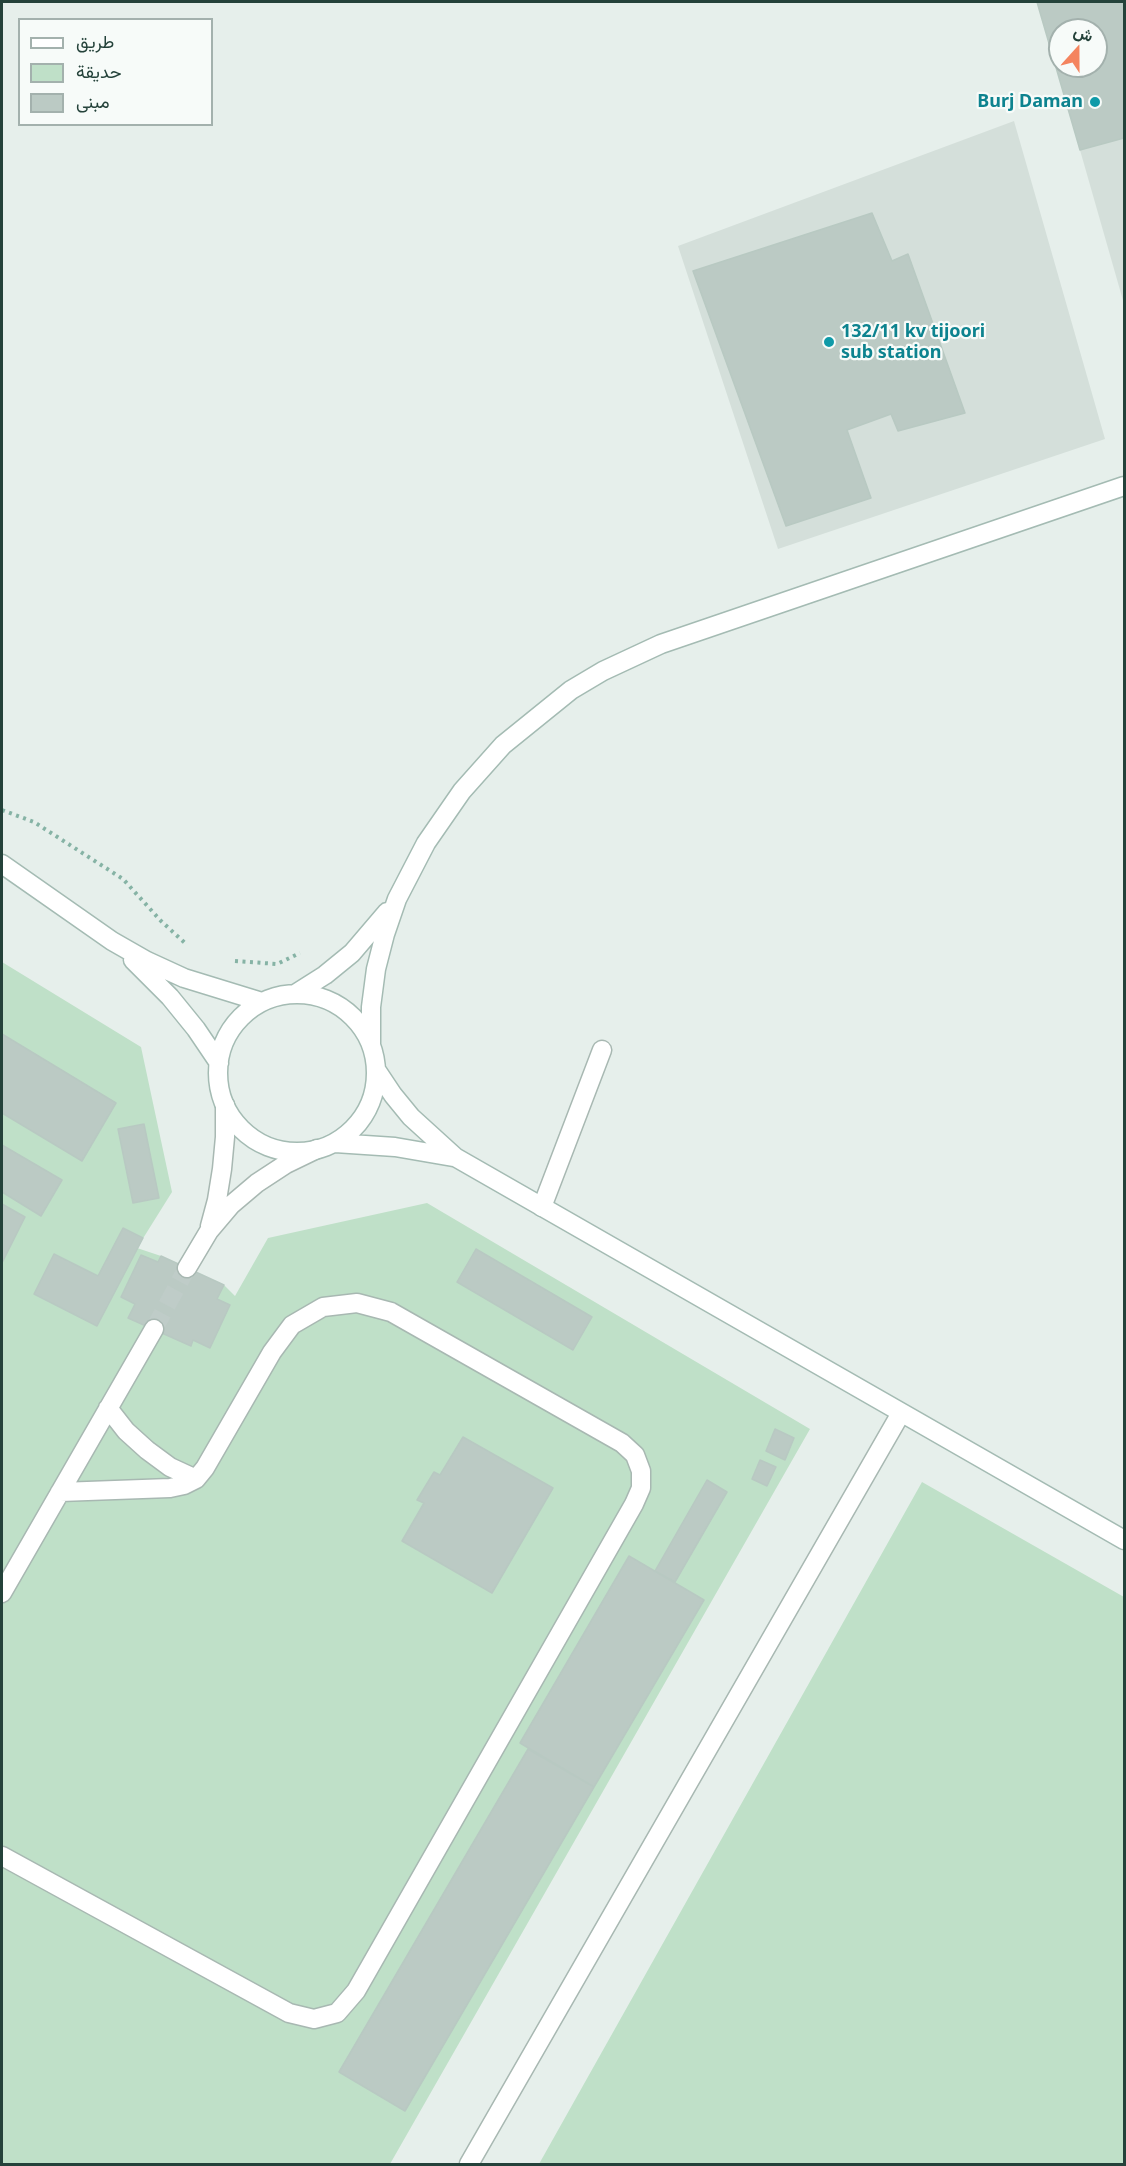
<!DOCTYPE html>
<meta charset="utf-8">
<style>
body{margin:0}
#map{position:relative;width:1126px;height:2166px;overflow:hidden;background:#e6efeb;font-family:"Noto Sans",Vazirmatn,sans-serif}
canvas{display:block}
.frame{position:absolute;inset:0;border:3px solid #24423a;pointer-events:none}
.legend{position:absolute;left:18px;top:18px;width:195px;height:108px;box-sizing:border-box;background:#f7fbf9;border:2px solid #a3b1ad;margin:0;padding:8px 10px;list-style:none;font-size:18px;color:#24423a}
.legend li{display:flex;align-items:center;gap:12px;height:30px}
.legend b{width:30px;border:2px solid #a3b1ad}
.north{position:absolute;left:1048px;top:18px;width:60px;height:60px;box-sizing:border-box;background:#f7fbf9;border:2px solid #a3b1ad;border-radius:50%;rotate:21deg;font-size:16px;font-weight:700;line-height:24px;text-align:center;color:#24423a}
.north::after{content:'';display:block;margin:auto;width:21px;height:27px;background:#f4845f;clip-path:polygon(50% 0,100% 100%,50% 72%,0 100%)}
</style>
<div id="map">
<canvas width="1126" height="2166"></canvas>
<div class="frame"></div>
<ul class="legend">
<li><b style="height:8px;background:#fff"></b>طريق</li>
<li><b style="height:16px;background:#bfe0c8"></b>حديقة</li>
<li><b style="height:16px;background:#bbcac4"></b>مبنى</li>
</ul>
<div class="north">ش</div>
</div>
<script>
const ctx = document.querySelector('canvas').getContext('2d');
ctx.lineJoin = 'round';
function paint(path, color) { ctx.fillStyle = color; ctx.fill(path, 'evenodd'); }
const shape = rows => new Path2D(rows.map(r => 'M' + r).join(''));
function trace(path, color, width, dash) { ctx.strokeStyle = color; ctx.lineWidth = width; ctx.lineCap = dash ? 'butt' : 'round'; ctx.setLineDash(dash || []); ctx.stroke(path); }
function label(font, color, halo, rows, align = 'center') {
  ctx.font = font + ' "Noto Sans",sans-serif'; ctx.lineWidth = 4.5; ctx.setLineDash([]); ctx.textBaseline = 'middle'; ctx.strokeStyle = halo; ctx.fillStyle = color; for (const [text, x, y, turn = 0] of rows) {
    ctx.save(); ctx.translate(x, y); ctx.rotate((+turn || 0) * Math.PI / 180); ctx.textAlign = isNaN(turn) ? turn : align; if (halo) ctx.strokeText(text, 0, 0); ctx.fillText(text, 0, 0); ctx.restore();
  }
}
const built = shape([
 [1037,2,1124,2,1124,304,1080,150],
 [1060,30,1096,30,1096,66,1060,66],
 [1014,121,1105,439,778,549,678,246]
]);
const green = shape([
 [2,962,141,1047,172,1192,137,1248,161,1256,224,1285,235,1296,268,1238,427,1203,810,1429,390,2164,2,2164],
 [922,1482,1124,1597,1124,2164,539,2164]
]);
const building = shape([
 [1037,2,1124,2,1124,138,1080,150,1037,2],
 [1060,30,1096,30,1096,66,1060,66,1060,30],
 [872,213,892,261,908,254,965,413,898,431,891,414,847,430,871,498,786,526,693,271,872,213],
 [2,1034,116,1103,82,1161,2,1113,2,1034],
 [144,1124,159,1198,133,1203,118,1129,144,1124],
 [2,1145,62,1180,41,1216,2,1192,2,1145],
 [2,1204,25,1217,2,1263,2,1204],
 [123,1228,143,1238,97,1326,34,1294,54,1254,98,1276,123,1228],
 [476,1249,592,1317,573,1350,457,1282,476,1249],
 [141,1255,158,1262,161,1256,224,1285,217,1299,230,1305,210,1348,193,1340,191,1346,128,1318,135,1304,121,1297,141,1255],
 [775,1429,794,1438,785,1460,766,1451,775,1429],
 [463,1437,553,1488,492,1593,402,1541,424,1503,417,1500,434,1472,440,1475,463,1437],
 [760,1460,776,1467,767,1486,752,1479,760,1460],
 [707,1480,727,1492,675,1582,655,1571,707,1480],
 [629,1556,704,1600,594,1787,520,1743,629,1556],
 [528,1749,594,1787,405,2111,339,2072,528,1749]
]);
const streetTunnel = shape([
 [154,1329,187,1268]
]);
const path = shape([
 [2,810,34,822,123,879,161,921,186,944],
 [235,961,277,964,300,953]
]);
const lane = shape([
 [542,1207,602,1050]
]);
const street = shape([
 [210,1226,217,1200,222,1169,225,1137,225,1105],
 [187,1268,209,1231,231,1205,257,1183,286,1164,317,1149],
 [108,1408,126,1431,147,1450,170,1467,196,1479],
 [2,1593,154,1329],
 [2,1856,289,2013,314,2019,337,2013,356,1991,634,1504,641,1488,641,1471,635,1455,622,1443,391,1312,357,1303,323,1307,292,1325,272,1352,205,1468,196,1479,184,1485,170,1488,60,1492],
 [469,2164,901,1413]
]);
const secondary = shape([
 [2,864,112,941,147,961,184,978,262,1002],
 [133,960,170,997,196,1029,219,1063],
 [295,994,325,975,352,953,387,912],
 '218 1073a79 79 0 1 1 158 0a79 79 0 1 1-158 0Z',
 [371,1044,371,1007,376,969,385,934,397,899,426,843,462,791,503,745,571,690,603,671,661,644,1124,486],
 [377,1071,393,1095,411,1117,455,1157,1124,1540],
 [335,1143,395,1147,453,1157]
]);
const markers = [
 [1095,102,6,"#0f9aa8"],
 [829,342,6,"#0f9aa8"]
];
const cultureNames = [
 ["Burj Daman",1083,102],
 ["132/11 kv tijoori",841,332,"left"],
 ["sub station",841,353,"left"]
];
paint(built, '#d4dfda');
paint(green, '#bfe0c8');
paint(building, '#bbcac4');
trace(building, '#b8c9c2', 1.5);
trace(streetTunnel, '#bfccc8', 18, [18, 9]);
trace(lane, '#a8b8b2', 21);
trace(street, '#a8b8b2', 21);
trace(secondary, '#a4bbb3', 21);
trace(path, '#86b3a5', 4, [3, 4.5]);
trace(lane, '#fff', 18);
trace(street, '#fff', 18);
trace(secondary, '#fff', 18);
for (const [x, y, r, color] of markers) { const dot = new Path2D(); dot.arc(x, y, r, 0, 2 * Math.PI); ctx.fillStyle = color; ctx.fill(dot); trace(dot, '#f7fbf9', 2); }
label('bold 18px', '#0d838f', '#f7fbf9', cultureNames, 'right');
</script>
